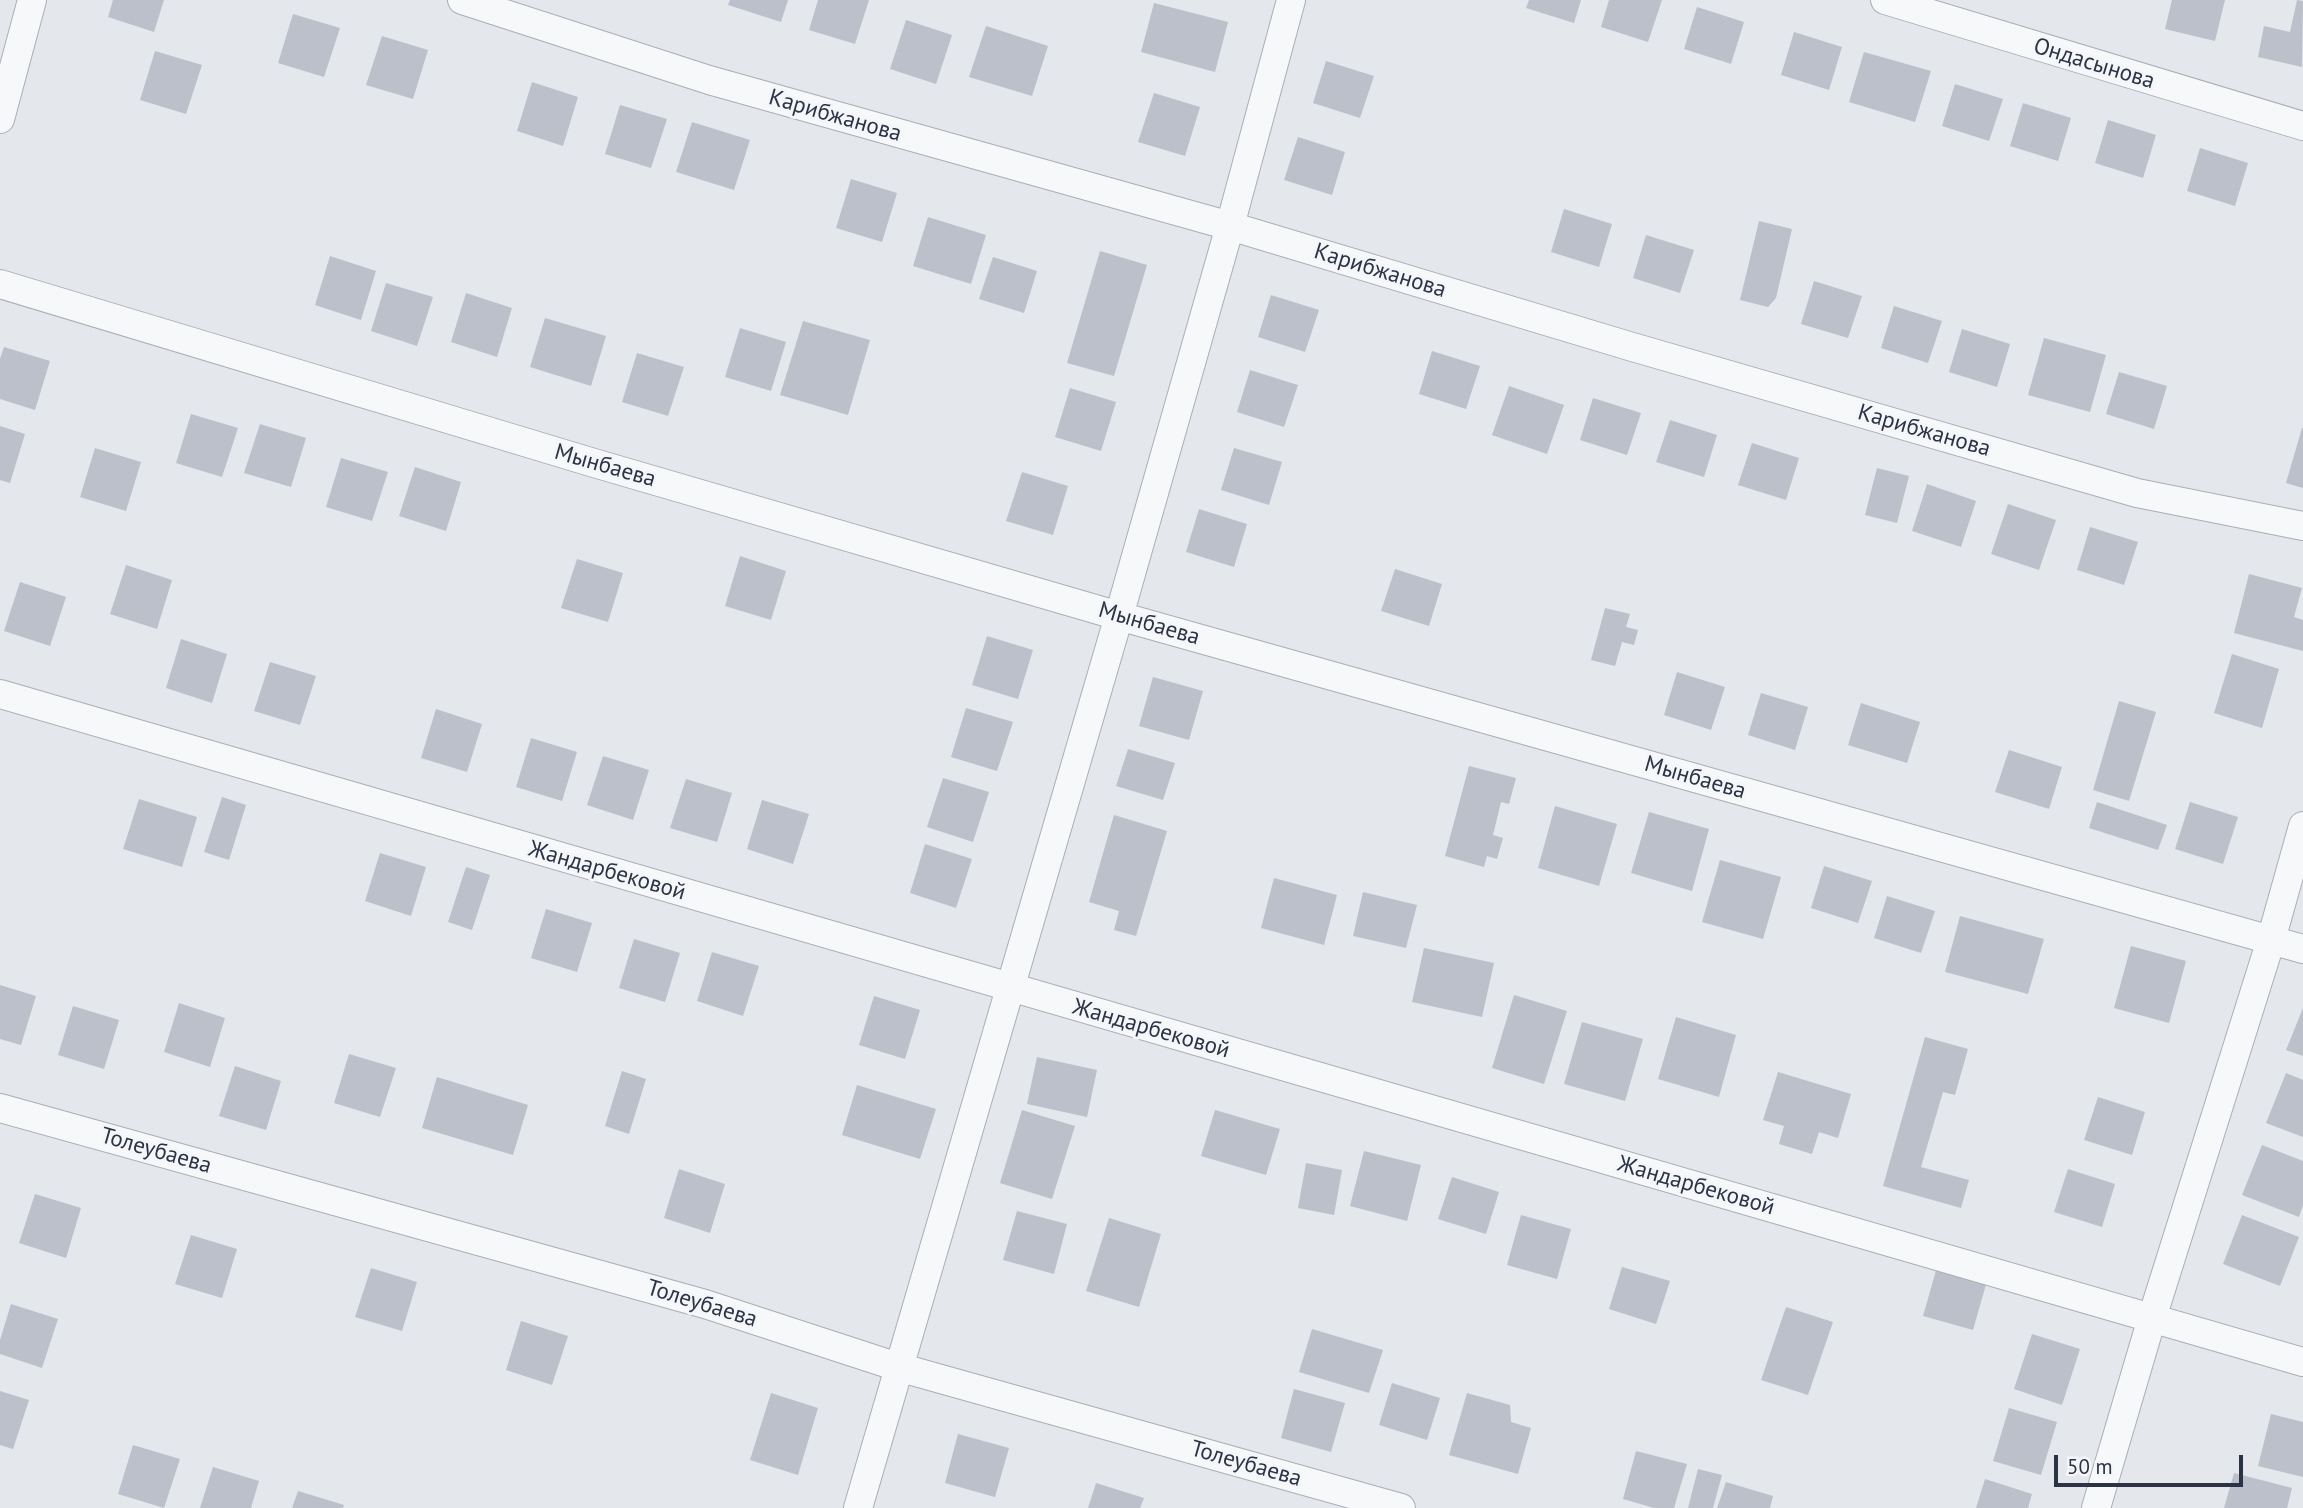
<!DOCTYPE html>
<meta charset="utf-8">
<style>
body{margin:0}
#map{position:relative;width:2303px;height:1508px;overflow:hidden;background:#e4e7ec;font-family:"PT Sans",sans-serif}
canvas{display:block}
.scale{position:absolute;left:2054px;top:1455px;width:189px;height:32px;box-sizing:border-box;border:4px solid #2b3445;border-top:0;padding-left:9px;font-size:21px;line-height:24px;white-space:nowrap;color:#2b3445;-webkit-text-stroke:5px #f4f6f9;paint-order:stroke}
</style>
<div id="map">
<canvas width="2303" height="1508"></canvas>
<div class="scale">50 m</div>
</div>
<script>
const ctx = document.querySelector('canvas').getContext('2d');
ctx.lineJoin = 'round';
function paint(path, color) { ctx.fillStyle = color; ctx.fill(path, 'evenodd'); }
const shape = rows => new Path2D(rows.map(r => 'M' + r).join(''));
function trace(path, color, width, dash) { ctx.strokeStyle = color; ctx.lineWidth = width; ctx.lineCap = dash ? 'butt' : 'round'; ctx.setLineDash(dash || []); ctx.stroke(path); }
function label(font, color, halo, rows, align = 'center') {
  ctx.font = font + ' "PT Sans",sans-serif'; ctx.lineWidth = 6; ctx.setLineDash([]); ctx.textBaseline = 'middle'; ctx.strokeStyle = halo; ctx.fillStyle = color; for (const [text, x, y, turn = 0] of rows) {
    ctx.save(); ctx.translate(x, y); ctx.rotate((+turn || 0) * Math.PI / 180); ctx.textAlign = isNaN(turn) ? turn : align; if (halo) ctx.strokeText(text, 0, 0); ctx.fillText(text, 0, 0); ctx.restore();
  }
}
const building = shape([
 [113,0,164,0,154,32,108,17],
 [730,0,788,0,781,22,728,5],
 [818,0,869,0,855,44,809,30],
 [1529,0,1581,0,1574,23,1526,8],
 [1609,0,1662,0,1648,42,1601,27],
 [2172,0,2225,0,2215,41,2165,29],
 [2297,0,2303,1,2302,67,2258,57,2264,26,2290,32],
 [1154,3,1228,22,1215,72,1141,52],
 [1697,7,1744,22,1731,64,1684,49],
 [293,14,340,28,324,77,278,63],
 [906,20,952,35,936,84,890,69],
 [986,26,1048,46,1032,96,969,77],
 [1794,32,1842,47,1829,90,1781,75],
 [382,36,428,50,413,99,366,85],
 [155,51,202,65,186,114,140,100],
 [1864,52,1931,71,1915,122,1849,102],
 [1326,61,1374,76,1360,118,1313,103],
 [532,82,578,97,563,146,517,131],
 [1955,84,2003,99,1989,141,1942,126],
 [1154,93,1200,107,1185,156,1138,142],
 [2023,103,2071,118,2058,161,2010,146],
 [620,105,667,119,651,168,605,154],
 [2108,120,2156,135,2143,178,2095,163],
 [692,122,750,140,734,190,676,172],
 [1298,137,1345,152,1332,195,1284,180],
 [2200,148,2248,163,2235,206,2187,191],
 [851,179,897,193,882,242,836,228],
 [1564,209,1612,224,1599,267,1551,252],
 [928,217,986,235,971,284,913,266],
 [1759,221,1792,229,1776,298,1768,307,1740,300],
 [1646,235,1694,250,1680,293,1633,278],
 [1100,251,1147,265,1114,376,1067,363],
 [330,256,376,271,361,320,315,305],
 [993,257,1037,271,1024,313,979,299],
 [1814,281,1862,296,1848,338,1801,324],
 [386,283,433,297,417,346,371,331],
 [466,293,512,308,497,357,451,342],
 [1271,295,1319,310,1305,352,1258,337],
 [1894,306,1942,321,1928,363,1881,348],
 [545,318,606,336,591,386,530,367],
 [803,321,870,340,848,415,780,395],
 [740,328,786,342,771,391,725,377],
 [1962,329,2010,344,1997,387,1949,372],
 [2044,338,2106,355,2090,412,2028,395],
 [4,347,50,361,35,410,0,399,0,359],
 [1432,351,1480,366,1466,409,1419,394],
 [637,353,684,367,668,416,622,402],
 [1250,370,1298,385,1284,427,1237,412],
 [2119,372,2167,386,2154,429,2106,414],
 [1509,386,1564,405,1547,454,1492,435],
 [1070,388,1116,402,1101,451,1055,437],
 [1593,398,1641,413,1627,455,1580,440],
 [191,414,238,428,222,477,176,463],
 [1670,420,1717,435,1704,477,1656,462],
 [260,424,306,438,291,487,244,473],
 [0,426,25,434,10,483,0,480],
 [2302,428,2303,428,2303,488,2286,483],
 [1752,443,1799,458,1786,500,1738,485],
 [95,448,141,462,126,511,80,497],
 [1234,448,1282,462,1269,505,1221,490],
 [341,458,388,472,372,521,326,507],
 [415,467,461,482,446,531,399,516],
 [1877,468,1909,476,1897,523,1865,515],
 [1022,472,1068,486,1053,535,1006,521],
 [1927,484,1976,501,1961,547,1912,531],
 [2008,504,2056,520,2039,570,1991,554],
 [1199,509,1247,524,1234,567,1186,552],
 [2090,527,2138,542,2124,585,2077,570],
 [740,556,786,571,771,620,725,606],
 [577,559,623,573,608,622,561,608],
 [126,565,172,580,157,629,110,614],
 [1395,569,1442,584,1429,626,1381,611],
 [2249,574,2302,588,2294,617,2303,620,2303,651,2234,633],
 [20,582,66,597,50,646,4,631],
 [1605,608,1630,614,1626,627,1638,630,1634,645,1622,642,1615,666,1591,660],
 [987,636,1033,650,1018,699,972,685],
 [181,639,227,654,212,703,166,688],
 [2232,654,2279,669,2262,728,2214,713],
 [270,662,316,676,300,725,254,711],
 [1677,672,1725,687,1711,730,1664,715],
 [1153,677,1203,691,1189,740,1139,726],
 [1761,693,1808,707,1795,750,1748,735],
 [2119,701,2156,712,2129,801,2093,790],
 [1861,703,1920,722,1907,763,1848,745],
 [966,708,1013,722,997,771,951,757],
 [436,709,482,724,467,772,421,758],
 [531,738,577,752,562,801,516,787],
 [1128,749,1175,763,1163,800,1116,786],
 [2009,750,2062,767,2049,809,1995,792],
 [603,756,649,770,633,820,587,805],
 [1469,766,1516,778,1509,804,1501,802,1493,835,1503,838,1497,859,1487,856,1484,867,1445,856],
 [943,778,989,792,973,842,927,827],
 [686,779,732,793,717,842,670,828],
 [222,797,246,805,229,860,204,852],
 [139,799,197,817,182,867,123,849],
 [762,800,809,814,793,864,747,849],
 [2097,802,2167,825,2158,850,2089,828],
 [2190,802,2238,817,2223,864,2175,849],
 [1555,806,1617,824,1599,886,1538,868],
 [1649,812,1709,829,1692,891,1631,873],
 [1114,815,1167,831,1136,936,1114,930,1119,911,1089,902],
 [925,844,972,859,956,908,910,893],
 [380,853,426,867,411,916,365,901],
 [1720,860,1781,877,1763,939,1702,922],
 [1824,866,1872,881,1858,923,1811,908],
 [466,867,490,875,472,930,448,922],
 [1274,878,1337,895,1324,945,1261,928],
 [1363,892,1417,905,1406,948,1353,936],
 [1887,896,1935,911,1921,953,1874,938],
 [546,909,592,923,577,972,531,958],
 [1960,916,2044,939,2028,994,1945,972],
 [634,939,680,953,665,1002,619,988],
 [2131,946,2186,961,2169,1023,2114,1008],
 [1424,948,1494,963,1482,1017,1412,1002],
 [712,952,759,966,743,1016,697,1001],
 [0,985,36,996,21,1045,0,1039],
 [1514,995,1567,1011,1544,1084,1492,1068],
 [874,996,920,1010,905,1059,859,1045],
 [179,1003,225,1018,210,1067,164,1052],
 [73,1006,119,1020,104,1069,58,1055],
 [2303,1008,2303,1056,2286,1050],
 [1676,1017,1736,1035,1719,1097,1658,1079],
 [1582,1022,1643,1039,1625,1101,1564,1084],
 [1925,1037,1968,1049,1955,1095,1943,1092,1921,1167,1969,1180,1961,1208,1883,1186],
 [349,1054,396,1068,380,1117,334,1103],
 [1037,1057,1097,1070,1087,1117,1027,1104],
 [235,1066,281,1081,266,1130,219,1116],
 [622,1071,646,1079,629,1134,605,1126],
 [1778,1072,1851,1094,1838,1138,1819,1132,1812,1154,1779,1144,1784,1126,1763,1120],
 [2286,1073,2303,1080,2303,1137,2266,1123],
 [437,1077,528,1105,513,1155,422,1128],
 [857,1085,936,1109,920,1159,842,1135],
 [2098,1097,2145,1112,2132,1155,2084,1140],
 [1022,1110,1075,1126,1052,1199,1000,1183],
 [1215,1110,1280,1129,1266,1175,1201,1156],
 [2262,1145,2303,1161,2303,1205,2299,1217,2242,1195],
 [1364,1151,1421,1165,1407,1221,1350,1206],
 [1306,1163,1342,1170,1334,1215,1298,1208],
 [679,1169,725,1184,710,1233,664,1218],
 [2068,1169,2115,1184,2102,1227,2054,1212],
 [1452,1177,1499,1192,1486,1234,1438,1219],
 [35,1194,81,1208,66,1258,19,1243],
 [1017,1211,1067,1224,1054,1274,1003,1260],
 [1521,1215,1571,1229,1557,1279,1507,1265],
 [2242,1215,2299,1237,2280,1286,2223,1264],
 [1109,1218,1161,1234,1139,1307,1086,1291],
 [191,1235,237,1249,222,1298,175,1284],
 [1622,1267,1670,1281,1656,1324,1609,1309],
 [1937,1267,1987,1281,1973,1330,1923,1316],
 [371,1268,417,1282,402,1331,355,1317],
 [11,1304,58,1319,42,1368,0,1354,0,1340],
 [1786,1307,1833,1322,1808,1395,1761,1380],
 [521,1321,568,1336,552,1385,506,1370],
 [1312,1329,1383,1350,1369,1393,1299,1372],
 [2032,1334,2080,1349,2062,1405,2014,1389],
 [1392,1383,1440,1398,1427,1440,1379,1425],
 [1294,1389,1345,1403,1331,1452,1281,1438],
 [0,1391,29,1400,13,1449,0,1445],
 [771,1393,818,1408,798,1475,750,1460],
 [1467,1393,1510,1405,1511,1422,1531,1428,1518,1474,1449,1455],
 [2009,1408,2057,1422,2041,1475,1993,1461],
 [2271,1414,2303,1422,2303,1477,2258,1466],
 [958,1434,1009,1448,995,1497,945,1483],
 [133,1445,180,1459,164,1508,118,1494],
 [1636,1451,1687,1464,1674,1508,1654,1508,1623,1499],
 [213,1467,259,1481,251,1508,200,1508],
 [1698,1469,1722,1475,1713,1508,1688,1508],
 [2234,1473,2292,1488,2287,1508,2224,1508],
 [1985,1479,2032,1494,2028,1508,1976,1508],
 [1726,1482,1773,1496,1770,1508,1717,1508],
 [1096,1483,1144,1498,1140,1508,1088,1508],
 [298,1491,344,1505,343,1508,292,1508]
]);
const minor = shape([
 [462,0,709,80,1230,226,1629,346,2137,493,2303,526],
 [1885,0,2303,126],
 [0,119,32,0],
 [0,284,594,463,1119,616,2303,949],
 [0,694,2303,1362],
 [0,1108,705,1304,898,1367,1401,1508],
 [858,1508,1119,616,1230,226,1291,0],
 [2096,1508,2152,1318,2271,940,2303,826]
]);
const streetNames = [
 ["Ондасынова",2094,64,17],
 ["Карибжанова",835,116,16],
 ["Карибжанова",1380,271,17],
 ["Карибжанова",1924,431,16],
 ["Мынбаева",605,466,16],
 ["Мынбаева",1149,624,16],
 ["Мынбаева",1695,778,16],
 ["Жандарбековой",607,871,16],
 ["Жандарбековой",1151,1029,16],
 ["Толеубаева",156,1151,16],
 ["Жандарбековой",1696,1186,16],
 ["Толеубаева",702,1304,17],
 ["Толеубаева",1246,1464,16]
];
paint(building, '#bbc0ca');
trace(minor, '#a9aeb7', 30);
trace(minor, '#f7f8fa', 28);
label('23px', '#2b3445', '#f4f6f9', streetNames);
</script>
